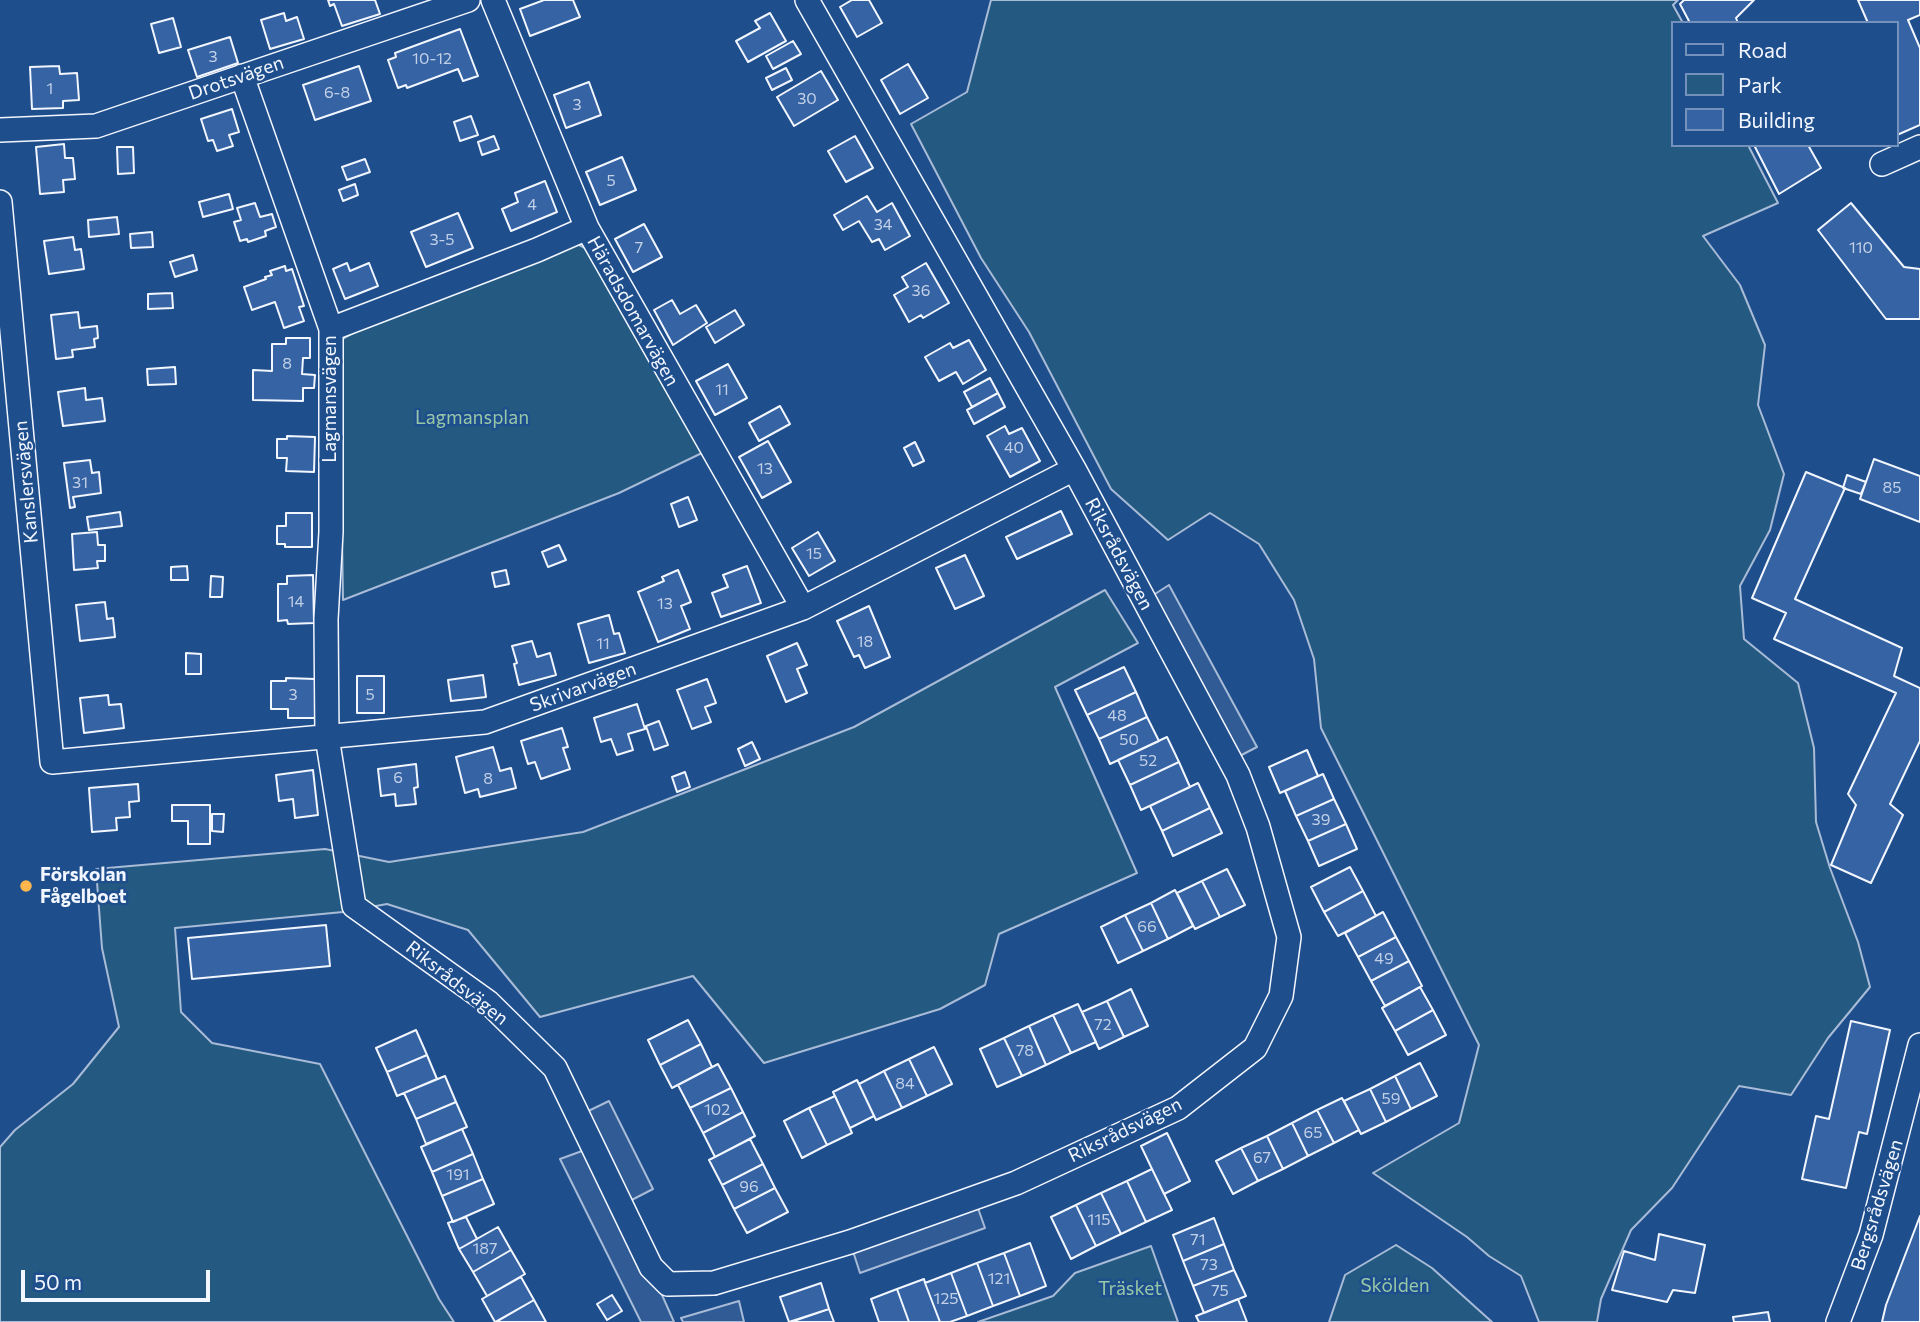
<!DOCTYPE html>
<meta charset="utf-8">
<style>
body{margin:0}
#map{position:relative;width:1920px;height:1322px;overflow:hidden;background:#1f4e8c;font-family:Commissioner,sans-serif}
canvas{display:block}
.legend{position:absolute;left:1671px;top:21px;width:228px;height:126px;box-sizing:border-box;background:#1f4e8c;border:2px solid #7391ba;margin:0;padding:9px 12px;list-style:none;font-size:21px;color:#f2f6ff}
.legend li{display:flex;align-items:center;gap:14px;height:35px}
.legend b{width:35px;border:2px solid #7391ba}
.scale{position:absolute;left:21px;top:1270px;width:189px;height:32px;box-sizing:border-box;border:4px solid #f2f6ff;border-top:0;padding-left:9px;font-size:21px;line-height:24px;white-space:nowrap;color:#f2f6ff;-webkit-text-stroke:5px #1f4e8c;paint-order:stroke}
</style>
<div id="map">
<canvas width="1920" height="1322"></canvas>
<ul class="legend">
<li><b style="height:9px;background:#1f4e8c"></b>Road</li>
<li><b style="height:19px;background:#245a82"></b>Park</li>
<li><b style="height:19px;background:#3563a3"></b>Building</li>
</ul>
<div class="scale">50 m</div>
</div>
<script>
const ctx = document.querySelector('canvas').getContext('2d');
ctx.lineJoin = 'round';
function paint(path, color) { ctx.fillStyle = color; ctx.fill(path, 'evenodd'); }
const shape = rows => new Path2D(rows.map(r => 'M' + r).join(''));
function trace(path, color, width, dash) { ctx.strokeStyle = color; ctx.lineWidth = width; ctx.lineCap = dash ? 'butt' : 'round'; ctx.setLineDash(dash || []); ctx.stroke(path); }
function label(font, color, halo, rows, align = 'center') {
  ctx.font = font + ' Commissioner,sans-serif'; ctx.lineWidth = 5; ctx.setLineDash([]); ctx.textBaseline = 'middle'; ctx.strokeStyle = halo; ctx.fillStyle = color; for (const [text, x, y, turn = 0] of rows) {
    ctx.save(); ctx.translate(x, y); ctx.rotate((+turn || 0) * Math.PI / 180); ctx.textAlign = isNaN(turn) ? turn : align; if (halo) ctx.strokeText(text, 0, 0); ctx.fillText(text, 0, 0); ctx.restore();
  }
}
const green = shape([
 [991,0,1678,0,1673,5,1683,23,1673,23,1673,145,1748,145,1778,203,1703,236,1740,285,1765,345,1758,405,1784,474,1770,530,1740,586,1744,639,1798,683,1814,748,1816,822,1830,868,1858,942,1870,987,1828,1038,1791,1095,1739,1086,1672,1188,1631,1230,1601,1299,1597,1322,1539,1322,1521,1276,1489,1256,1467,1237,1373,1173,1459,1123,1479,1045,1321,728,1314,659,1294,600,1259,544,1210,513,1168,540,1111,489,1029,332,981,258,911,124,967,92,991,0],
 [577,244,585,248,704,452,619,493,343,600,339,346,344,338,364,327,577,244],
 [1105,590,1138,643,1055,687,1137,873,999,934,985,985,940,1009,764,1063,693,976,540,1017,468,930,387,904,343,912,175,928,181,1012,212,1043,320,1064,439,1299,454,1322,0,1322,0,1147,15,1130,73,1084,119,1027,102,948,96,869,325,849,389,862,583,832,854,727,1105,590],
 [1396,1245,1432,1268,1492,1322,1329,1322,1345,1275,1396,1245],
 [1151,1246,1178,1322,978,1322,1053,1296,1075,1273,1151,1246]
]);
const parking = shape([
 [1169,585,1257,747,1230,761,1144,601,1169,585],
 [609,1101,653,1189,622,1205,674,1322,641,1322,560,1159,593,1147,578,1116,609,1101],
 [974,1197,985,1228,860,1273,850,1242,974,1197],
 [739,1301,744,1322,683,1322,681,1318,739,1301]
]);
const building = shape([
 [328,0,375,0,380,14,342,26,334,4,330,6,328,0],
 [544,0,573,0,580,17,530,36,520,9,544,0],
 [852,0,869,0,882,23,857,37,840,7,852,0],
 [1684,0,1754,0,1736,18,1738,23,1690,23,1680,4,1684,0],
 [1858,0,1920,0,1920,15,1908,20,1920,48,1920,125,1897,135,1897,23,1868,23,1858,0],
 [284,13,286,21,297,17,304,39,270,49,261,20,284,13],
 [770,13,786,41,748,62,736,41,760,28,755,21,770,13],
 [173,18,181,47,159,53,151,24,173,18],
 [460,29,478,76,463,81,458,69,407,88,406,85,398,88,388,60,396,57,395,53,460,29],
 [230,37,238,63,197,77,188,50,230,37],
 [793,41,801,54,773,69,766,56,793,41],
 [908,64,928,98,900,114,881,80,908,64],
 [59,66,60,74,77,73,79,100,63,101,63,108,32,109,30,67,59,66],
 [359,66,371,101,315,120,303,85,359,66],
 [786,68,792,80,772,90,766,78,786,68],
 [821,71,838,100,794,126,777,97,821,71],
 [589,82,601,115,566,128,554,95,589,82],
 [232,109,239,132,229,135,233,146,217,151,213,140,208,141,201,119,232,109],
 [471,116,478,135,460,141,454,122,471,116],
 [494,136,499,149,482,155,478,142,494,136],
 [855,136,873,168,846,182,828,151,855,136],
 [64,144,65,158,73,158,75,179,63,180,64,192,40,194,36,147,64,144],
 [1754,145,1808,145,1821,168,1779,194,1754,145],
 [117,147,133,147,134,173,118,174,117,147],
 [622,157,636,190,600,205,586,172,622,157],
 [365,159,370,172,347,180,342,167,365,159],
 [545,181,557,212,511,231,502,209,518,202,515,193,545,181],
 [355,184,358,195,343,201,339,190,355,184],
 [229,194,233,209,203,217,199,202,229,194],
 [867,196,877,212,892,203,910,236,885,250,879,239,872,242,859,221,843,230,834,215,867,196],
 [255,203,260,217,272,214,276,227,265,231,266,236,248,242,247,239,240,241,234,222,241,220,237,208,255,203],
 [1851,203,1904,267,1920,269,1920,319,1886,319,1818,230,1851,203],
 [458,213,473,248,426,267,411,232,458,213],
 [117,217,119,234,89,237,88,220,117,217],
 [644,224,662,257,633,272,615,239,644,224],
 [152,232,153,247,131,248,130,234,152,232],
 [73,237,75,250,81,249,84,269,49,274,44,241,73,237],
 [193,255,197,270,175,277,170,262,193,255],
 [347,263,350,271,369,263,378,286,345,299,333,269,347,263],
 [926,263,949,303,923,318,921,315,909,322,894,295,908,287,902,277,926,263],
 [285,266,286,271,292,269,304,306,299,307,304,321,284,328,275,302,252,310,244,287,266,279,265,277,272,275,270,271,285,266],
 [172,293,173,308,148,309,148,294,172,293],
 [672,300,680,314,696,305,707,323,673,345,654,310,672,300],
 [735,310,744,325,715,343,706,327,735,310],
 [78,312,80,328,97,326,98,338,94,339,95,347,72,350,73,357,56,359,51,315,78,312],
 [286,338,310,338,310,358,303,358,302,374,315,375,314,388,303,388,303,401,253,400,253,370,272,371,272,344,286,344,286,338],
 [969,340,986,370,963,384,956,372,939,381,925,357,950,343,953,348,969,340],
 [728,364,747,398,715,415,696,381,728,364],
 [175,367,176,384,148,385,147,369,175,367],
 [990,378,998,393,972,407,964,392,990,378],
 [85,388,86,400,102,398,105,421,63,426,58,392,85,388],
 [998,393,1005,407,974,424,967,410,998,393],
 [780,406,790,424,759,441,749,423,780,406],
 [1005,426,1009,434,1022,428,1040,461,1010,477,987,436,1005,426],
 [287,436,315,437,314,472,286,471,287,458,277,458,277,439,287,439,287,436],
 [768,441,791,482,762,498,739,457,768,441],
 [915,442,924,461,913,466,904,448,915,442],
 [1874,459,1920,476,1920,522,1860,499,1874,459],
 [90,460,92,473,99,472,101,493,73,497,75,507,70,508,64,463,90,460],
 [1806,472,1845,488,1795,599,1902,648,1894,676,1920,688,1920,741,1890,804,1903,815,1871,883,1831,865,1856,805,1848,794,1896,693,1774,639,1786,613,1752,598,1806,472],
 [1847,475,1866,482,1861,494,1843,488,1847,475],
 [688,497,697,520,679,527,671,504,688,497],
 [1061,511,1072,534,1017,559,1006,537,1061,511],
 [120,512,122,526,89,530,87,517,120,512],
 [286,513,312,513,312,547,285,547,285,544,277,544,277,526,286,526,286,513],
 [97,532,98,545,105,545,105,561,97,561,98,568,74,570,72,534,97,532],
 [818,532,835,561,809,576,792,548,818,532],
 [559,545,566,560,548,567,542,552,559,545],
 [965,555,984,596,955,609,936,568,965,555],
 [187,566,188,580,171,580,171,567,187,566],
 [747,566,761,603,721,617,712,593,728,587,723,575,747,566],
 [506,570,509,584,495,587,492,573,506,570],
 [678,570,691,602,681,606,690,629,658,642,638,592,664,581,662,577,678,570],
 [313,575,314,623,288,624,287,620,278,621,278,584,287,584,287,576,313,575],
 [211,576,223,577,222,597,210,597,211,576],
 [105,602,107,619,113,618,115,637,80,641,76,605,105,602],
 [869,606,890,657,865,668,859,655,854,657,837,621,869,606],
 [609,615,614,634,619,633,625,653,589,663,578,624,609,615],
 [532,641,537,657,550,653,556,675,519,685,514,664,517,663,512,646,532,641],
 [797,643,807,665,797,669,807,693,786,702,767,656,797,643],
 [186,653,201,654,201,674,186,674,186,653],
 [1124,667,1136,692,1087,715,1075,690,1124,667],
 [483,675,486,697,451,701,448,680,483,675],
 [357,676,384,676,384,713,357,713,357,676],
 [286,678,315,679,315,718,288,718,288,709,271,709,271,681,286,681,286,678],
 [707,679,716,703,705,707,711,722,692,729,677,690,707,679],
 [1136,692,1147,717,1099,739,1087,715,1136,692],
 [108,695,109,705,121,704,124,728,84,733,80,698,108,695],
 [637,704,645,729,628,734,633,750,617,755,611,739,601,742,594,718,637,704],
 [1147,717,1159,741,1110,764,1099,739,1147,717],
 [659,721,668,745,654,750,646,726,659,721],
 [562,728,568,747,563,748,570,769,541,779,535,762,528,764,521,741,562,728],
 [1167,737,1179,762,1130,785,1118,760,1167,737],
 [752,742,760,759,745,766,738,749,752,742],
 [493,747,500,771,511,768,516,788,480,797,478,789,465,793,456,757,493,747],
 [1307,750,1318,776,1280,793,1269,767,1307,750],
 [1179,762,1190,787,1141,810,1130,785,1179,762],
 [416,764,418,787,414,788,416,804,396,806,395,794,381,796,378,769,416,764],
 [313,770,318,815,295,818,293,799,279,801,276,775,313,770],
 [685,772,690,787,677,792,672,777,685,772],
 [1323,774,1334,799,1296,816,1285,791,1323,774],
 [1198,783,1210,808,1162,831,1150,806,1198,783],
 [138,784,139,801,129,802,130,817,116,818,117,830,92,832,89,788,138,784],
 [1334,799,1346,824,1308,841,1296,816,1334,799],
 [172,805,210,805,210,844,188,844,188,821,172,821,172,805],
 [1210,808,1222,833,1173,856,1162,831,1210,808],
 [212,814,224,814,223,832,212,831,212,814],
 [1346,824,1357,849,1319,866,1308,841,1346,824],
 [1350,867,1363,891,1324,912,1311,887,1350,867],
 [1227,869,1245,905,1220,917,1202,881,1227,869],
 [1202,881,1220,917,1195,929,1177,893,1202,881],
 [1175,890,1193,926,1168,939,1151,903,1175,890],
 [1363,891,1376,916,1338,936,1324,912,1363,891],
 [1151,903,1168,939,1143,951,1125,915,1151,903],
 [1383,912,1396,937,1358,957,1345,933,1383,912],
 [1125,915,1143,951,1118,963,1101,927,1125,915],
 [326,925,330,966,192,979,188,938,326,925],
 [1396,937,1409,961,1371,981,1358,957,1396,937],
 [1409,961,1422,986,1385,1006,1371,981,1409,961],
 [1420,987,1433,1010,1395,1031,1382,1008,1420,987],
 [1131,989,1148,1026,1124,1037,1107,1001,1131,989],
 [1107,1001,1124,1037,1099,1049,1082,1012,1107,1001],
 [1078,1004,1096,1042,1071,1053,1053,1015,1078,1004],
 [1433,1010,1446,1035,1408,1055,1395,1031,1433,1010],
 [1053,1015,1071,1053,1046,1065,1029,1026,1053,1015],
 [688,1020,701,1044,660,1065,648,1040,688,1020],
 [1851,1021,1890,1030,1867,1134,1859,1132,1846,1188,1802,1179,1816,1116,1829,1119,1851,1021],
 [1029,1026,1046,1065,1022,1076,1004,1038,1029,1026],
 [416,1030,427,1055,387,1072,376,1048,416,1030],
 [1004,1038,1022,1076,997,1087,980,1049,1004,1038],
 [701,1044,712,1067,672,1088,660,1065,701,1044],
 [934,1047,952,1084,927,1096,909,1059,934,1047],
 [427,1055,437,1079,397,1096,387,1072,427,1055],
 [909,1059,927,1096,902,1108,884,1071,909,1059],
 [1420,1063,1437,1096,1411,1109,1395,1076,1420,1063],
 [718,1064,731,1088,690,1108,678,1085,718,1064],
 [884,1071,902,1108,876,1120,859,1084,884,1071],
 [445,1076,456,1102,416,1119,404,1093,445,1076],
 [1395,1076,1411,1109,1386,1122,1370,1089,1395,1076],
 [857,1080,874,1116,850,1128,833,1092,857,1080],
 [731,1088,743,1112,703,1133,690,1108,731,1088],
 [1370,1089,1386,1122,1361,1134,1344,1101,1370,1089],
 [835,1096,852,1133,827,1145,809,1108,835,1096],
 [1342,1098,1359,1130,1334,1143,1317,1110,1342,1098],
 [456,1102,467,1127,426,1144,416,1119,456,1102],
 [809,1108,827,1145,802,1158,784,1121,809,1108],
 [1317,1110,1334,1143,1308,1156,1292,1123,1317,1110],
 [743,1112,755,1136,715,1157,703,1133,743,1112],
 [1292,1123,1308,1156,1283,1169,1267,1136,1292,1123],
 [462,1129,473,1154,432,1172,421,1147,462,1129],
 [1167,1133,1190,1181,1164,1194,1141,1146,1167,1133],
 [1267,1136,1283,1169,1258,1181,1241,1148,1267,1136],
 [750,1139,763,1164,722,1185,709,1160,750,1139],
 [1241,1148,1258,1181,1233,1194,1216,1161,1241,1148],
 [473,1154,483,1179,442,1196,432,1172,473,1154],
 [763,1164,775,1188,734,1209,722,1185,763,1164],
 [1152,1169,1172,1210,1146,1222,1127,1181,1152,1169],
 [483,1179,494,1204,453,1222,442,1196,483,1179],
 [1127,1181,1146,1222,1121,1234,1101,1193,1127,1181],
 [775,1188,788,1212,747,1233,734,1209,775,1188],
 [1101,1193,1121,1234,1096,1246,1076,1205,1101,1193],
 [1076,1205,1096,1246,1071,1259,1051,1217,1076,1205],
 [1920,1216,1920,1322,1882,1322,1886,1305,1920,1216],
 [466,1217,477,1239,459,1249,448,1223,466,1217],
 [1214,1218,1224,1244,1183,1261,1173,1235,1214,1218],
 [498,1227,511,1250,473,1272,459,1249,498,1227],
 [1659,1234,1705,1245,1695,1293,1673,1290,1667,1302,1612,1290,1624,1251,1655,1260,1659,1234],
 [1030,1243,1046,1286,1020,1296,1004,1253,1030,1243],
 [1224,1244,1234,1270,1193,1286,1183,1261,1224,1244],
 [511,1250,525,1274,487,1296,473,1272,511,1250],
 [1004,1253,1020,1296,993,1306,977,1263,1004,1253],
 [977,1263,993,1306,967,1316,951,1273,977,1263],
 [1234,1270,1246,1296,1204,1313,1193,1286,1234,1270],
 [951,1273,967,1316,950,1322,940,1322,925,1283,951,1273],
 [521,1277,534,1300,495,1322,482,1299,521,1277],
 [924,1279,925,1283,940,1322,909,1322,897,1289,924,1279],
 [821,1283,829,1309,789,1322,780,1297,821,1283],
 [897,1289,909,1322,879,1322,871,1299,897,1289],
 [612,1295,622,1311,607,1320,597,1304,612,1295],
 [1238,1299,1247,1322,1199,1322,1196,1316,1238,1299],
 [534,1300,546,1322,496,1322,534,1300],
 [829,1309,834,1322,791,1322,829,1309],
 [1768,1312,1770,1322,1734,1322,1733,1317,1768,1312]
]);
const street = shape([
 [493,0,587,228,803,608],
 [242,76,331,329,331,532,326,619,327,737,354,906,488,1002,555,1068,651,1267,668,1284,714,1283,850,1242,1016,1183,1178,1108,1255,1048,1281,996,1289,937,1258,827,1238,775,1074,469,807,0],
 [0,130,96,126,468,0],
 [1882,164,1920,147],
 [0,202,52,762,485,722,803,608,1074,469],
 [331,329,537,250,587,228],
 [1838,1322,1871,1235,1920,1045]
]);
const markers = [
 [26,886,7,"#ffb74d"]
];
const numberNames = [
 ["3",213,57],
 ["10-12",432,59],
 ["1",50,89],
 ["6-8",337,93],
 ["30",807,99],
 ["3",577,105],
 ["5",611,181],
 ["4",532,205],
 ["34",883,225],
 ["3-5",442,240],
 ["7",639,248],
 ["110",1861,248],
 ["36",921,291],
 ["8",287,364],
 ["11",722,390],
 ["40",1014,448],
 ["13",765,469],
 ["31",80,483],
 ["85",1892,488],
 ["15",814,554],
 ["14",296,602],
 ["13",665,604],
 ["18",865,642],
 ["11",603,644],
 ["3",293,695],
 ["5",370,695],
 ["48",1117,716],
 ["50",1129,740],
 ["52",1148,761],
 ["6",398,778],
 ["8",488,779],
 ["39",1321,820],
 ["66",1147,927],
 ["49",1384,959],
 ["72",1103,1025],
 ["78",1025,1051],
 ["84",905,1084],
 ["59",1391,1099],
 ["102",717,1110],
 ["65",1313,1133],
 ["67",1262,1158],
 ["191",458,1175],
 ["96",749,1187],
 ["115",1099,1220],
 ["71",1198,1240],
 ["187",485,1249],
 ["73",1209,1265],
 ["121",999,1279],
 ["75",1220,1291],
 ["125",946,1299]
];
const streetNames = [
 ["Drotsvägen",236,78,-19],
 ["Häradsdomarvägen",633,311,61],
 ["Lagmansvägen",330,399,-90],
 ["Kanslersvägen",26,482,-95],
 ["Riksrådsvägen",1119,554,62],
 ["Skrivarvägen",583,687,-20],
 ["Riksrådsvägen",457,983,38],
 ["Riksrådsvägen",1125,1130,-26],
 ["Bergsrådsvägen",1877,1205,-73]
];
const parkNames = [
 ["Lagmansplan",472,418],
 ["Skölden",1395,1286],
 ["Träsket",1130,1289]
];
const poiNames = [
 ["Förskolan",40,875],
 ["Fågelboet",40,897]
];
paint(green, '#245a82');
trace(green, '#a8bbd7', 2);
paint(parking, '#305b95');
trace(parking, '#a8bbd7', 2);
paint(building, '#3563a3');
trace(building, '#f2f6ff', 2);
trace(street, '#f2f6ff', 26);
trace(street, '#1f4e8c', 23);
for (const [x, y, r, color] of markers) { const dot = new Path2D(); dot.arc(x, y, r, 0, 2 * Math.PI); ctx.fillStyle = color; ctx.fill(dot); trace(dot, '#1f4e8c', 2.5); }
label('16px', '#c3d1e8', null, numberNames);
label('19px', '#f2f6ff', '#1f4e8c', streetNames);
label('19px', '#97c8a6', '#1f4e8c', parkNames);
label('bold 19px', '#f2f6ff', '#1f4e8c', poiNames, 'left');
</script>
